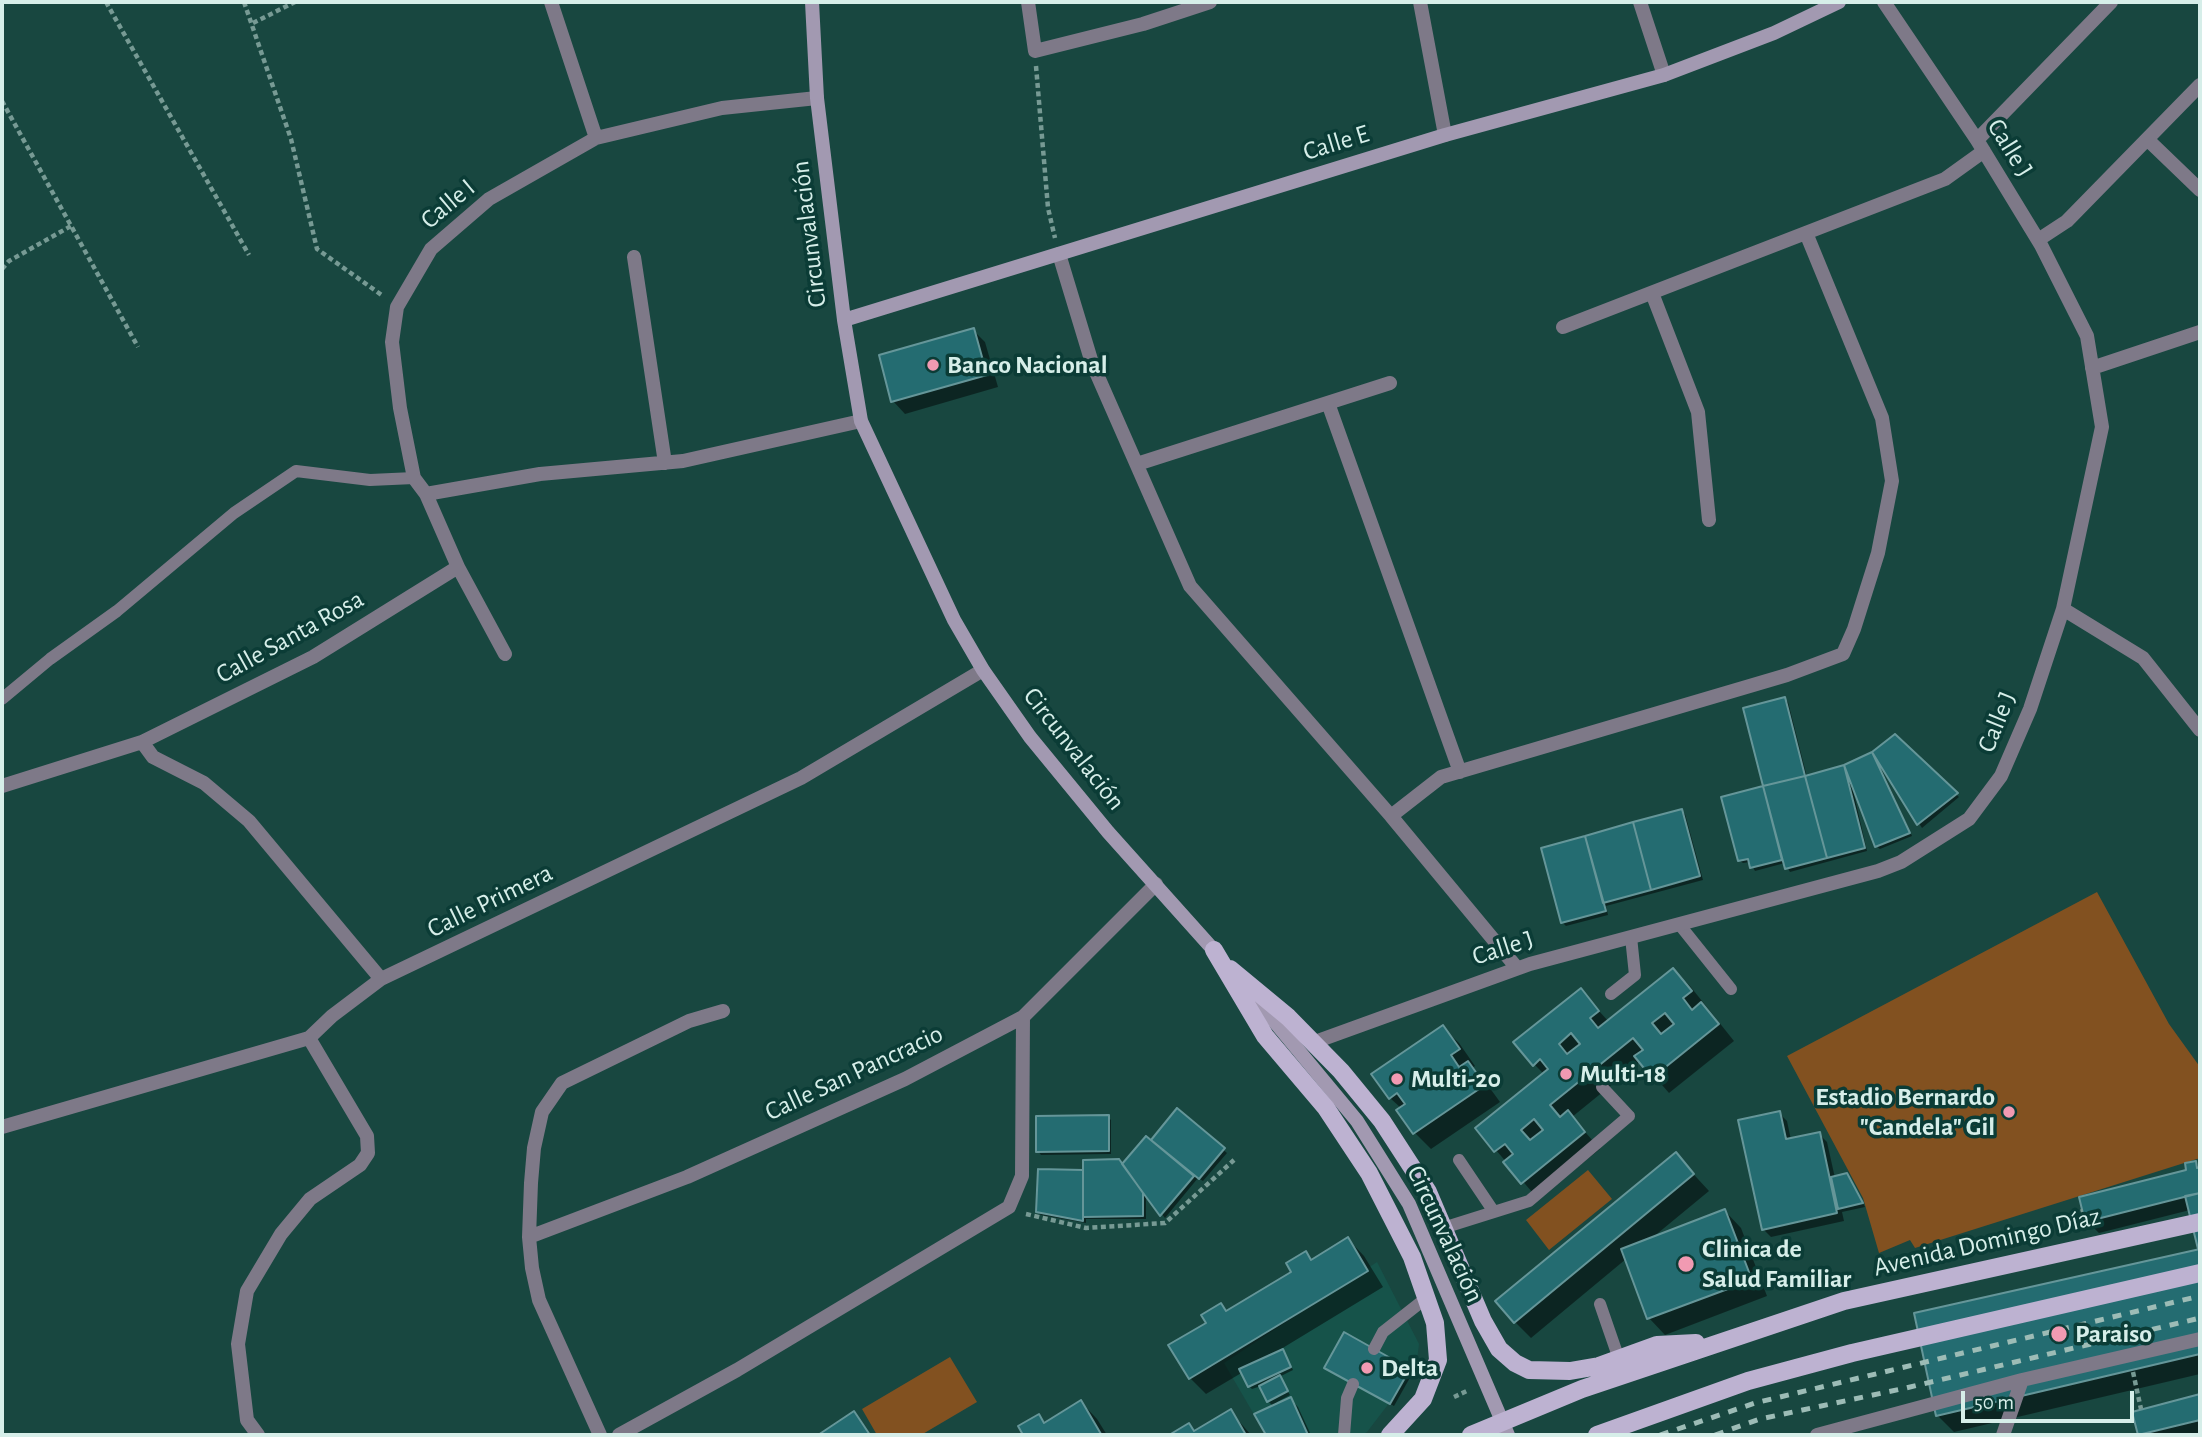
<!DOCTYPE html>
<meta charset="utf-8">
<style>
body{margin:0}
#map{position:relative;width:2202px;height:1437px;overflow:hidden;background:#184740;font-family:"Alegreya Sans",sans-serif}
canvas{display:block}
.frame{position:absolute;inset:0;border:4px solid #d6eee9;pointer-events:none}
.scale{position:absolute;left:1961px;top:1391px;width:173px;height:32px;box-sizing:border-box;border:4px solid #d6eee9;border-top:0;padding-left:9px;font-size:21px;line-height:24px;white-space:nowrap;color:#d6eee9;-webkit-text-stroke:5px #0b3c36;paint-order:stroke}
</style>
<div id="map">
<canvas width="2202" height="1437"></canvas>
<div class="frame"></div>
<div class="scale">50 m</div>
</div>
<script>
const ctx = document.querySelector('canvas').getContext('2d');
ctx.lineJoin = 'round';
function paint(path, color) { ctx.fillStyle = color; ctx.fill(path, 'evenodd'); }
const shape = rows => new Path2D(rows.map(r => 'M' + r).join(''));
function trace(path, color, width, dash) { ctx.strokeStyle = color; ctx.lineWidth = width; ctx.lineCap = dash ? 'butt' : 'round'; ctx.setLineDash(dash || []); ctx.stroke(path); }
function label(font, color, halo, rows, align = 'center') {
  ctx.font = font + ' "Alegreya Sans",sans-serif'; ctx.lineWidth = 7; ctx.setLineDash([]); ctx.textBaseline = 'middle'; ctx.strokeStyle = halo; ctx.fillStyle = color; for (const [text, x, y, turn = 0] of rows) {
    ctx.save(); ctx.translate(x, y); ctx.rotate((+turn || 0) * Math.PI / 180); ctx.textAlign = isNaN(turn) ? turn : align; if (halo) ctx.strokeText(text, 0, 0); ctx.fillText(text, 0, 0); ctx.restore();
  }
}
const built = shape([
 [1377,1262,1419,1344,1416,1368,1367,1432,1362,1435,1266,1435,1224,1363]
]);
const green = shape([
 [2097,892,2169,1024,2200,1067,2200,1158,1915,1248,1910,1240,1879,1253,1863,1198,1787,1056],
 [1588,1170,1612,1199,1549,1250,1526,1220],
 [950,1357,977,1402,921,1435,877,1435,862,1409]
]);
const shadow = shape([
 [973,330,985,342,998,387,905,414,893,401],
 [1784,699,1788,702,1807,777,1845,767,1873,754,1894,736,1959,797,1922,828,1883,767,1881,768,1912,836,1880,849,1876,846,1855,790,1853,790,1867,851,1790,872,1785,863,1755,871,1750,862,1743,863,1739,860,1724,798,1765,788],
 [1681,811,1685,814,1703,880,1606,906,1608,915,1566,926,1563,923],
 [1673,970,1690,986,1734,1041,1669,1093,1641,1061,1572,1117,1600,1149,1538,1199,1477,1128,1544,1074,1534,1064,1580,990,1609,1022],
 [1442,1027,1459,1043,1475,1066,1472,1068,1484,1080,1500,1102,1431,1149,1415,1133,1399,1110,1401,1108,1390,1098],
 [1178,1111,1227,1153,1203,1181,1198,1178,1165,1218,1146,1194,1146,1219,1086,1219,1086,1223,1041,1215,1037,1211,1085,1172,1123,1166,1152,1142],
 [1779,1113,1787,1121,1791,1140,1819,1134,1827,1142,1835,1178,1850,1179,1865,1207,1842,1212,1844,1221,1771,1237,1763,1229],
 [1108,1117,1111,1120,1111,1154,1041,1155,1038,1151],
 [1675,1154,1709,1191,1652,1238,1725,1211,1741,1228,1767,1296,1665,1335,1649,1318,1626,1259,1531,1338,1515,1322],
 [2195,1163,2200,1168,2200,1374,1954,1432,1938,1416,1916,1314,2199,1250,2190,1210,2099,1233,2087,1221,2189,1171],
 [1348,1239,1364,1256,1383,1287,1281,1349,1286,1355,1293,1370,1279,1377,1290,1395,1277,1402,1278,1405,1290,1399,1298,1407,1311,1435,1268,1435,1257,1414,1274,1407,1268,1401,1261,1386,1252,1389,1249,1386,1243,1372,1206,1394,1190,1378,1208,1323,1221,1306,1227,1312,1293,1272,1306,1253,1313,1261],
 [1326,1368,1409,1370,1412,1374,1394,1406],
 [2200,1396,2200,1435,2140,1435,2134,1413],
 [1081,1402,1097,1419,1107,1435,1026,1435,1021,1427,1039,1416,1046,1423],
 [1231,1412,1251,1435,1172,1435,1189,1425,1196,1432]
]);
const building = shape([
 [974,328,987,375,891,402,879,355,974,328],
 [1785,697,1805,776,1763,786,1743,708,1785,697],
 [1895,734,1958,793,1917,825,1872,752,1895,734],
 [1872,752,1910,833,1875,847,1844,765,1872,752],
 [1844,765,1865,848,1827,858,1805,776,1844,765],
 [1805,776,1827,858,1785,869,1763,786,1805,776],
 [1763,786,1782,860,1750,868,1748,859,1738,861,1721,797,1763,786],
 [1682,809,1700,876,1651,890,1633,822,1682,809],
 [1633,822,1651,890,1603,903,1585,836,1633,822],
 [1585,836,1606,911,1561,923,1541,848,1585,836],
 [1673,968,1692,991,1683,998,1692,1010,1701,1002,1719,1024,1652,1078,1634,1056,1643,1050,1633,1038,1550,1105,1560,1117,1568,1110,1585,1132,1521,1184,1503,1162,1513,1154,1505,1144,1494,1152,1475,1128,1548,1069,1540,1059,1533,1066,1513,1042,1581,988,1599,1011,1590,1018,1598,1028,1673,968],
 [1665,1013,1674,1024,1661,1034,1652,1023,1665,1013],
 [1571,1033,1580,1044,1567,1054,1559,1044,1571,1033],
 [1534,1119,1543,1130,1530,1140,1521,1130,1534,1119],
 [1443,1025,1460,1049,1451,1055,1459,1067,1468,1061,1485,1085,1413,1134,1396,1110,1405,1104,1397,1093,1389,1099,1371,1074,1443,1025],
 [1430,1069,1438,1081,1426,1089,1418,1078,1430,1069],
 [1177,1108,1225,1148,1199,1179,1151,1140,1177,1108],
 [1780,1111,1786,1139,1820,1132,1837,1213,1762,1230,1738,1120,1780,1111],
 [1109,1115,1109,1151,1036,1152,1036,1116,1109,1115],
 [1146,1136,1194,1176,1160,1216,1122,1164,1146,1136],
 [1676,1152,1694,1174,1514,1323,1495,1301,1676,1152],
 [1119,1159,1143,1193,1143,1216,1083,1217,1083,1160,1119,1159],
 [2196,1161,2197,1168,2200,1167,2200,1193,2085,1222,2079,1197,2186,1170,2185,1163,2196,1161],
 [1038,1169,1083,1170,1083,1221,1036,1212,1038,1169],
 [1847,1173,1863,1203,1838,1209,1831,1177,1847,1173],
 [2200,1193,2200,1249,2198,1249,2185,1196,2200,1193],
 [1725,1209,1752,1280,1647,1319,1621,1249,1725,1209],
 [1348,1237,1368,1271,1189,1379,1168,1345,1206,1323,1201,1315,1221,1303,1226,1311,1291,1272,1286,1263,1306,1251,1311,1260,1348,1237],
 [2200,1249,2200,1354,1936,1416,1914,1313,2200,1249],
 [1344,1332,1410,1369,1390,1404,1324,1368,1344,1332],
 [1283,1349,1291,1367,1248,1387,1239,1369,1283,1349],
 [1280,1375,1288,1391,1267,1402,1259,1386,1280,1375],
 [2200,1394,2200,1420,2138,1435,2132,1412,2200,1394],
 [1291,1397,1308,1435,1266,1435,1254,1414,1291,1397],
 [1081,1400,1101,1434,1098,1435,1023,1435,1018,1426,1039,1414,1044,1423,1081,1400],
 [1231,1409,1246,1435,1169,1435,1189,1423,1194,1431,1231,1409],
 [854,1411,870,1435,818,1435,854,1411]
]);
const path = shape([
 [106,2,249,255],
 [244,2,291,139,317,249,383,296],
 [253,23,295,2],
 [1036,66,1048,208,1055,238],
 [2,101,138,347],
 [2,269,9,261,71,226],
 [1026,1214,1086,1228,1165,1223,1234,1160],
 [2076,1230,2072,1214,2083,1211],
 [2133,1372,2141,1409],
 [1454,1397,1469,1390]
]);
const lane = shape([
 [2,699,50,659,117,611,234,513,296,471,370,480,414,478],
 [1679,924,1731,989],
 [1611,994,1635,975,1631,937],
 [1459,1160,1494,1212],
 [1443,1228,1529,1201,1629,1116,1602,1087],
 [1600,1304,1619,1359],
 [1374,1349,1383,1332,1425,1299],
 [1344,1435,1347,1398,1353,1384]
]);
const street = shape([
 [551,2,596,138],
 [1028,2,1035,51,1143,24,1210,2],
 [1420,2,1445,135],
 [1640,2,1664,75],
 [2147,139,2200,190],
 [1977,140,2111,2],
 [2038,240,2067,221,2200,85],
 [1059,254,1092,363,1190,586,1391,816,1517,968],
 [634,257,665,463],
 [1652,293,1698,412,1709,520],
 [1563,327,1945,179,1984,151],
 [2092,368,2200,332],
 [1328,403,1460,772],
 [1137,464,1390,383],
 [426,494,540,474,683,461,861,421],
 [2063,609,2143,658,2200,730],
 [505,654,458,567,426,494,414,478,400,408,392,342,397,307,431,249,489,199,596,138,722,108,817,98],
 [142,742,153,757,204,783,249,821,381,979],
 [2,786,142,742,313,657,458,567],
 [1391,816,1441,777,1787,675,1843,654,1854,629,1878,553,1892,481,1882,418,1806,233],
 [1312,1043,1530,964,1878,871,1901,862,1969,819,2001,776,2030,709,2063,609,2102,427,2087,336,2041,245,1977,140,1884,2],
 [2,1127,309,1038,332,1016,381,979,801,778,983,670],
 [529,1237,687,1177,905,1079,1023,1017,1156,884],
 [258,1435,247,1420,238,1344,247,1291,281,1234,310,1199,360,1165,368,1153,367,1136,309,1038],
 [600,1435,539,1300,532,1268,529,1237,531,1183,534,1148,542,1112,562,1083,689,1021,723,1011],
 [619,1435,737,1370,1009,1207,1022,1176,1023,1017],
 [1817,1435,2022,1380,2200,1339],
 [2003,1435,2022,1380]
]);
const secondary = shape([
 [812,2,817,98,844,320,861,421,954,620,983,670,1030,737,1108,832,1219,956],
 [844,320,1445,135,1664,75,1774,33,1839,2],
 [1255,998,1357,1121,1409,1204,1508,1435]
]);
const primary = shape([
 [1214,950,1265,1036,1326,1108,1369,1173,1412,1257,1435,1323,1438,1360,1423,1399,1390,1435],
 [1230,969,1288,1017,1341,1071,1382,1121,1428,1192,1483,1321,1499,1349,1515,1363,1529,1370,1570,1371,1599,1366,1657,1345,1696,1343],
 [1471,1435,1582,1389,1844,1301,2200,1222],
 [1597,1435,1748,1381,1852,1353,2200,1273]
]);
const rail = shape([
 [1660,1435,1755,1403,2200,1296],
 [1715,1435,1760,1419,1906,1388,2200,1318]
]);
const markers = [
 [933,365,7,"#f19ab2"],
 [1566,1074,7,"#f19ab2"],
 [1397,1079,7,"#f19ab2"],
 [2009,1112,7,"#f19ab2"],
 [1686,1264,9,"#f19ab2"],
 [2059,1334,9,"#f19ab2"],
 [1367,1368,7,"#f19ab2"]
];
const streetNames = [
 ["Calle E",1336,143,-17],
 ["Calle J",2010,148,58],
 ["Calle I",448,204,-40],
 ["Circunvalación",809,234,-97],
 ["Calle Santa Rosa",290,637,-29],
 ["Calle J",1997,722,-68],
 ["Circunvalación",1074,749,52],
 ["Calle Primera",490,901,-26],
 ["Calle J",1503,948,-18],
 ["Calle San Pancracio",854,1073,-25],
 ["Circunvalación",1445,1234,65],
 ["Avenida Domingo Díaz",1987,1242,-13]
];
const poiNames = [
 ["Banco Nacional",947,365],
 ["Multi-18",1580,1074],
 ["Multi-20",1411,1079],
 ["Estadio Bernardo",1995,1097,"right"],
 ["\"Candela\" Gil",1995,1127,"right"],
 ["Clinica de",1702,1249],
 ["Salud Familiar",1702,1279],
 ["Paraiso",2075,1334],
 ["Delta",1381,1368]
];
paint(built, '#16534a');
paint(green, '#825120');
paint(shadow, '#0007');
paint(building, '#246c71');
trace(building, '#659699', 2);
trace(path, '#779a94', 4.5, [5, 3.5]);
trace(lane, '#7e7988', 12);
trace(street, '#7e7988', 14);
trace(secondary, '#a299b1', 14);
trace(primary, '#bdb2d1', 18);
trace(rail, '#9dbcb6', 5, [9, 9]);
for (const [x, y, r, color] of markers) { const dot = new Path2D(); dot.arc(x, y, r, 0, 2 * Math.PI); ctx.fillStyle = color; ctx.fill(dot); trace(dot, '#0b3c36', 2.5); }
label('26px', '#d6eee9', '#0b3c36', streetNames);
label('bold 26px', '#d6eee9', '#0b3c36', poiNames, 'left');
</script>
